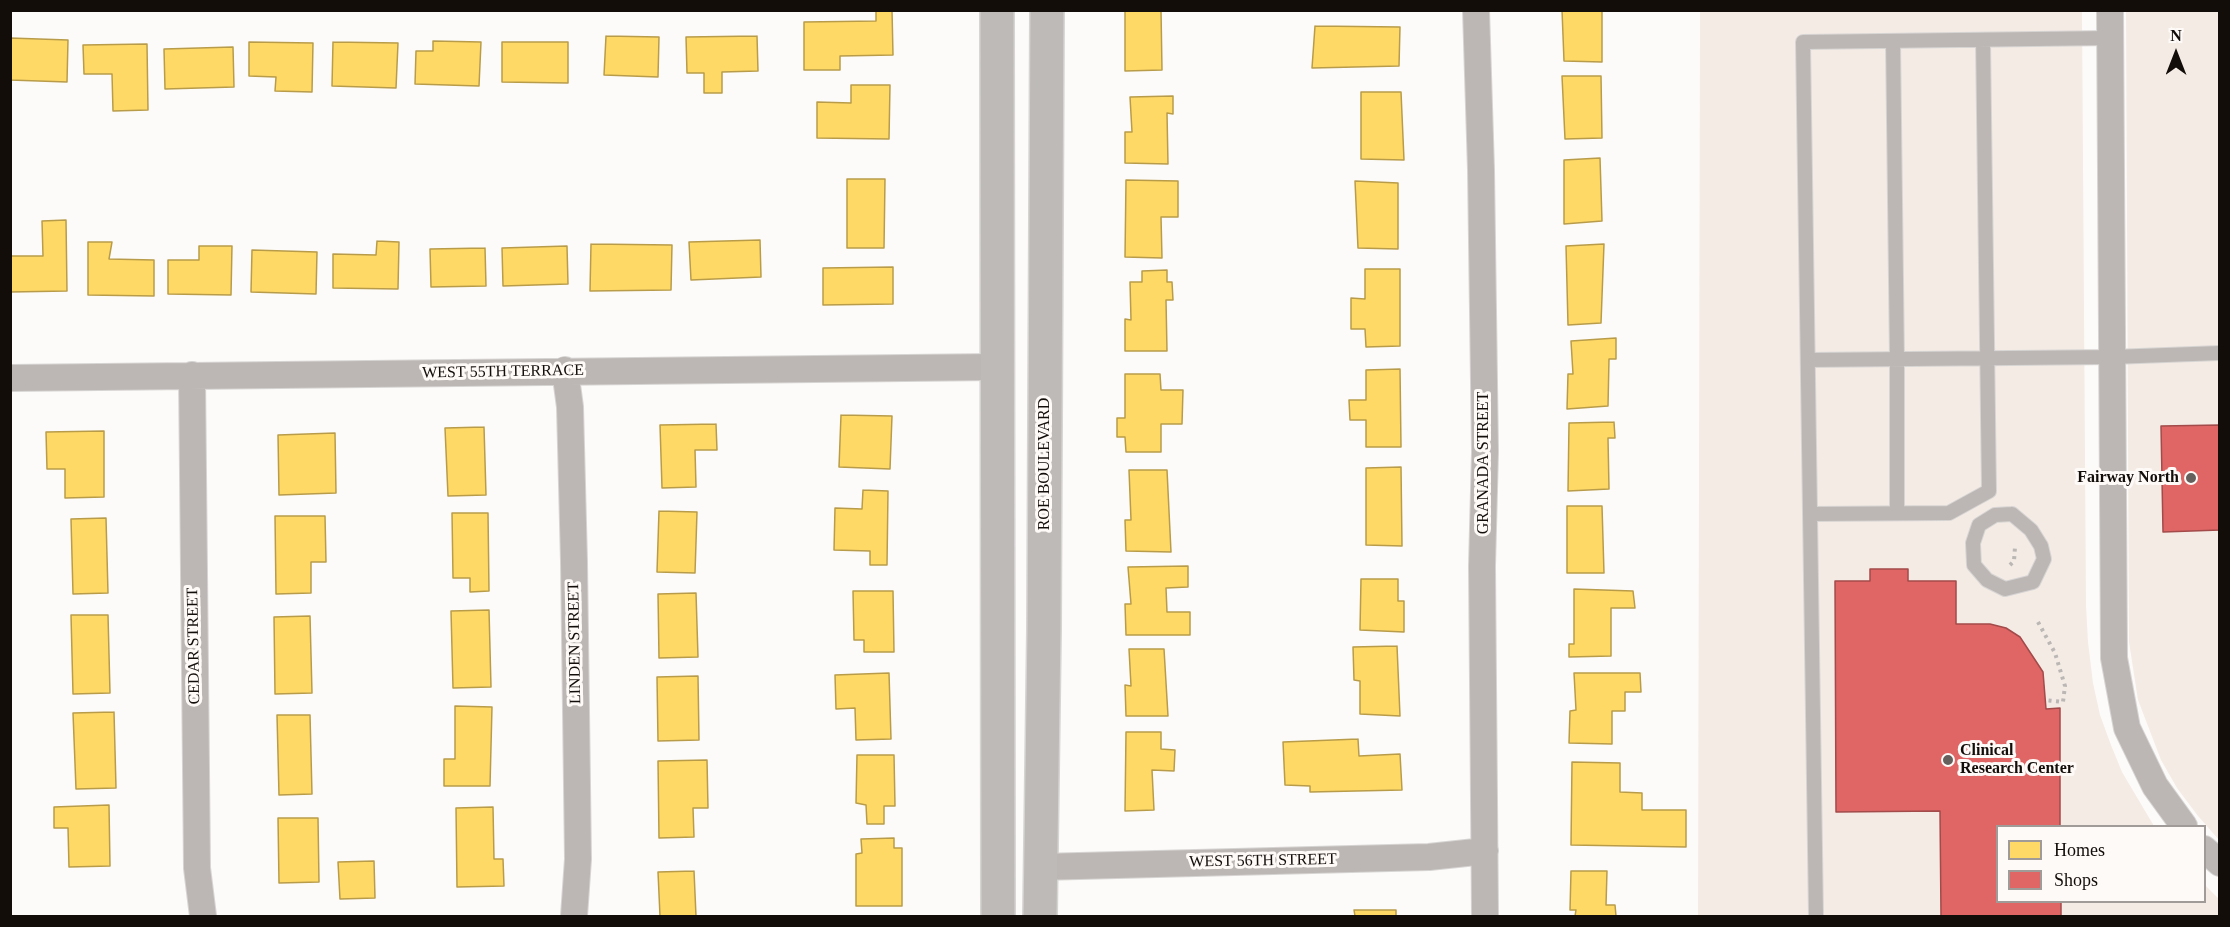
<!DOCTYPE html>
<style>
body{margin:0}
#map{position:relative;width:2230px;height:927px;overflow:hidden;background:#fdfbf9;font-family:"Times New Roman",serif}
canvas{display:block}
.frame{position:absolute;inset:0;border:12px solid #130d0a;pointer-events:none}
.legend{position:absolute;left:1996px;top:825px;width:210px;height:78px;box-sizing:border-box;background:#fefaf8;border:2px solid #a09b99;margin:0;padding:8px 10px;list-style:none;font-size:18px;color:#130d0a}
.legend li{display:flex;align-items:center;gap:12px;height:30px}
.legend b{width:30px;border:2px solid #a09b99}
.north{position:absolute;left:2146px;top:24px;width:60px;height:60px;-webkit-text-stroke:4px #fefaf8;paint-order:stroke;rotate:0deg;font-size:16px;font-weight:700;line-height:24px;text-align:center;color:#130d0a}
.north::after{content:'';display:block;margin:auto;width:21px;height:27px;background:#130d0a;clip-path:polygon(50% 0,100% 100%,50% 72%,0 100%)}
</style>
<div id="map">
<canvas width="2230" height="927"></canvas>
<div class="frame"></div>
<ul class="legend">
<li><b style="height:16px;background:#ffd966"></b>Homes</li>
<li><b style="height:16px;background:#e06666"></b>Shops</li>
</ul>
<div class="north">N</div>
</div>
<script>
const ctx = document.querySelector('canvas').getContext('2d');
ctx.lineJoin = 'round';
function paint(path, color) { ctx.fillStyle = color; ctx.fill(path, 'evenodd'); }
const shape = rows => new Path2D(rows.map(r => 'M' + r).join(''));
function trace(path, color, width, dash) { ctx.strokeStyle = color; ctx.lineWidth = width; ctx.lineCap = dash ? 'butt' : 'round'; ctx.setLineDash(dash || []); ctx.stroke(path); }
function label(font, color, halo, rows, align = 'center') {
  ctx.font = font + ' "Times New Roman",serif'; ctx.lineWidth = 6; ctx.setLineDash([]); ctx.textBaseline = 'middle'; ctx.strokeStyle = halo; ctx.fillStyle = color; for (const [text, x, y, turn = 0] of rows) {
    ctx.save(); ctx.translate(x, y); ctx.rotate((+turn || 0) * Math.PI / 180); ctx.textAlign = isNaN(turn) ? turn : align; if (halo) ctx.strokeText(text, 0, 0); ctx.fillText(text, 0, 0); ctx.restore();
  }
}
const built = shape([
 [1700,11,2082,11,2086,605,2088,642,2093,683,2100,715,2111,745,2122,772,2154,826,1998,826,1998,902,2204,902,2205,885,2219,899,2219,916,1698,916],
 [2126,11,2219,11,2219,840,2198,816,2177,788,2161,760,2138,700,2129,642]
]);
const homes = shape([
 [876,10,892,10,893,55,840,56,840,70,804,70,804,22,876,21,876,10],
 [1125,10,1161,10,1162,70,1125,71,1125,10],
 [1562,10,1602,10,1602,62,1564,61,1562,10],
 [1315,26,1400,27,1399,66,1312,68,1315,26],
 [606,36,659,37,658,77,604,75,606,36],
 [757,36,758,71,722,72,722,93,704,93,704,73,687,73,686,37,757,36],
 [10,38,68,40,67,82,10,80,10,38],
 [433,41,481,42,479,86,415,84,416,51,433,51,433,41],
 [249,42,313,43,312,92,275,91,276,77,249,76,249,42],
 [333,42,398,43,396,88,332,86,333,42],
 [502,42,568,42,568,83,502,82,502,42],
 [147,44,148,110,113,111,112,74,84,74,83,45,147,44],
 [233,47,234,87,165,89,164,49,233,47],
 [1562,76,1601,76,1602,138,1565,139,1562,76],
 [851,85,890,85,889,139,817,138,817,102,851,103,851,85],
 [1361,92,1401,92,1404,160,1361,159,1361,92],
 [1173,96,1173,114,1167,113,1168,164,1125,163,1125,132,1132,132,1130,97,1173,96],
 [1600,158,1602,221,1564,224,1564,160,1600,158],
 [847,179,885,179,884,248,847,248,847,179],
 [1126,180,1178,181,1178,217,1161,217,1162,258,1125,257,1126,180],
 [1355,181,1398,183,1398,249,1358,248,1355,181],
 [66,220,67,291,10,292,10,256,43,256,42,221,66,220],
 [760,240,761,277,691,280,689,242,760,240],
 [377,241,399,242,398,289,333,288,333,254,376,255,377,241],
 [88,242,112,242,109,259,154,260,154,296,88,295,88,242],
 [591,244,672,245,671,290,590,291,591,244],
 [1604,244,1601,323,1568,325,1566,246,1604,244],
 [199,246,232,246,231,295,168,294,168,260,199,260,199,246],
 [567,246,568,284,503,286,502,248,567,246],
 [485,248,486,286,431,287,430,249,485,248],
 [252,250,317,252,316,294,251,292,252,250],
 [893,267,893,304,823,305,823,268,893,267],
 [1365,269,1400,269,1400,346,1366,347,1365,329,1351,329,1351,298,1365,299,1365,269],
 [1167,270,1167,282,1172,282,1173,300,1166,300,1167,351,1125,351,1125,319,1131,320,1130,282,1142,282,1142,271,1167,270],
 [1616,338,1616,359,1609,359,1608,406,1567,409,1568,374,1573,374,1571,341,1616,338],
 [1400,369,1401,447,1366,447,1366,420,1350,420,1349,400,1366,400,1366,370,1400,369],
 [1125,374,1160,374,1161,390,1183,390,1182,424,1161,424,1161,452,1126,452,1125,437,1117,437,1117,418,1125,418,1125,374],
 [841,415,892,416,890,469,839,467,841,415],
 [1614,422,1615,438,1608,438,1609,489,1568,491,1569,423,1614,422],
 [716,424,717,450,695,450,696,487,662,488,660,425,716,424],
 [484,427,486,495,448,496,445,428,484,427],
 [104,431,104,497,65,498,65,469,47,469,46,432,104,431],
 [335,433,336,493,279,495,278,435,335,433],
 [1401,467,1402,546,1366,545,1366,468,1401,467],
 [1129,470,1167,470,1171,552,1126,551,1125,520,1131,520,1129,470],
 [863,490,888,491,887,565,870,565,870,551,834,550,835,508,862,509,863,490],
 [1567,506,1602,506,1604,573,1567,573,1567,506],
 [659,511,697,512,695,573,657,572,659,511],
 [452,513,488,513,489,591,470,592,470,578,453,578,452,513],
 [275,516,325,516,326,562,311,562,311,593,276,594,275,516],
 [106,518,108,593,73,594,71,519,106,518],
 [1188,566,1188,587,1166,588,1167,612,1190,612,1190,635,1126,635,1125,604,1131,604,1128,567,1188,566],
 [1361,579,1398,579,1398,601,1404,601,1404,632,1360,630,1361,579],
 [1574,589,1633,591,1635,608,1611,608,1611,656,1569,657,1569,644,1574,644,1574,589],
 [853,591,893,591,894,652,864,652,864,640,854,640,853,591],
 [696,593,698,657,659,658,658,594,696,593],
 [489,610,491,687,453,688,451,611,489,610],
 [71,615,108,615,110,693,73,694,71,615],
 [310,616,312,693,275,694,274,617,310,616],
 [1397,646,1400,716,1360,714,1360,681,1354,680,1353,647,1397,646],
 [1129,649,1164,649,1168,716,1126,716,1125,685,1131,686,1129,649],
 [889,673,891,739,856,740,855,708,836,709,835,675,889,673],
 [1574,673,1640,673,1641,692,1625,692,1625,711,1612,711,1612,744,1569,743,1570,711,1576,710,1574,673],
 [698,676,699,740,658,741,657,677,698,676],
 [455,706,492,707,490,786,444,786,444,759,455,759,455,706],
 [114,712,116,788,76,789,73,713,114,712],
 [277,715,310,715,312,794,279,795,277,715],
 [1126,732,1161,732,1161,749,1175,750,1174,771,1152,770,1154,810,1125,811,1126,732],
 [1358,739,1359,756,1400,754,1402,790,1310,792,1310,786,1285,785,1283,742,1358,739],
 [857,755,894,755,895,806,884,806,884,824,867,824,866,805,856,803,857,755],
 [707,760,708,808,693,808,694,837,659,838,658,761,707,760],
 [1572,762,1620,763,1620,792,1642,793,1642,810,1686,810,1686,847,1571,845,1572,762],
 [109,805,110,866,69,867,68,828,54,828,54,807,109,805],
 [493,807,494,859,503,859,504,886,457,887,456,808,493,807],
 [278,818,318,818,319,882,279,883,278,818],
 [894,838,894,848,902,848,902,906,856,906,856,854,862,853,861,839,894,838],
 [374,861,375,898,340,899,338,862,374,861],
 [694,871,696,916,660,916,658,872,694,871],
 [1571,871,1607,871,1606,905,1615,905,1616,916,1575,916,1576,910,1570,910,1571,871],
 [1354,910,1396,910,1396,916,1355,916,1354,910]
]);
const shops = shape([
 [2220,425,2220,530,2163,532,2161,426,2220,425],
 [1870,569,1908,569,1908,581,1956,581,1956,624,1990,624,2006,628,2020,637,2043,672,2046,709,2060,708,2060,826,1998,826,1998,902,2061,902,2061,916,1941,916,1940,811,1836,812,1835,581,1870,581,1870,569]
]);
const path = shape([
 [2010,565,2014,561,2015,547],
 [2038,622,2055,653,2065,686,2063,702,2045,700]
]);
const lane = shape([
 [1893,41,1897,360,1897,513],
 [1808,360,2112,357,2220,353],
 [1810,514,1949,513,1989,491,1983,40],
 [2012,514,2031,530,2041,546,2044,559,2033,582,2005,589,1987,580,1974,565,1973,543,1979,525,1995,515,2012,514],
 [1816,916,1803,42,2111,38]
]);
const street = shape([
 [1476,10,1481,170,1485,452,1482,566,1485,916],
 [2110,10,2114,658,2127,728,2155,786,2184,826],
 [565,370,570,407,574,562,578,859,574,916],
 [192,375,197,868,203,916],
 [10,378,995,367],
 [2204,849,2220,863],
 [1040,867,1429,857,1485,851]
]);
const primary = shape([
 [997,10,998,916],
 [1040,916,1044,629,1047,10]
]);
const markers = [
 [2191,478,6,"#65605e"],
 [1948,760,6,"#65605e"]
];
const streetNames = [
 ["WEST 55TH TERRACE",503,372,-1],
 ["GRANADA STREET",1484,463,-90],
 ["ROE BOULEVARD",1045,464,-90],
 ["LINDEN STREET",575,643,-91],
 ["CEDAR STREET",194,646,-91],
 ["WEST 56TH STREET",1263,861,-1]
];
const poiNames = [
 ["Fairway North",2179,478],
 ["Clinical",1960,751,"left"],
 ["Research Center",1960,769,"left"]
];
paint(built, '#f4ebe5');
paint(homes, '#ffd966');
trace(homes, '#b89c4a', 1.5);
paint(shops, '#e06666');
trace(shops, '#a24b4a', 1.5);
trace(lane, '#d7d5d4', 16);
trace(street, '#d7d5d4', 28);
trace(primary, '#d7d5d4', 36);
trace(path, '#bbb7b5', 4, [3, 4.5]);
trace(lane, '#bcb7b4', 14);
trace(street, '#bcb7b4', 26);
trace(primary, '#bebab7', 33);
for (const [x, y, r, color] of markers) { const dot = new Path2D(); dot.arc(x, y, r, 0, 2 * Math.PI); ctx.fillStyle = color; ctx.fill(dot); trace(dot, '#fefaf8', 2); }
label('16px', '#130d0a', '#fefaf8', streetNames);
label('bold 16px', '#130d0a', '#fefaf8', poiNames, 'right');
</script>
